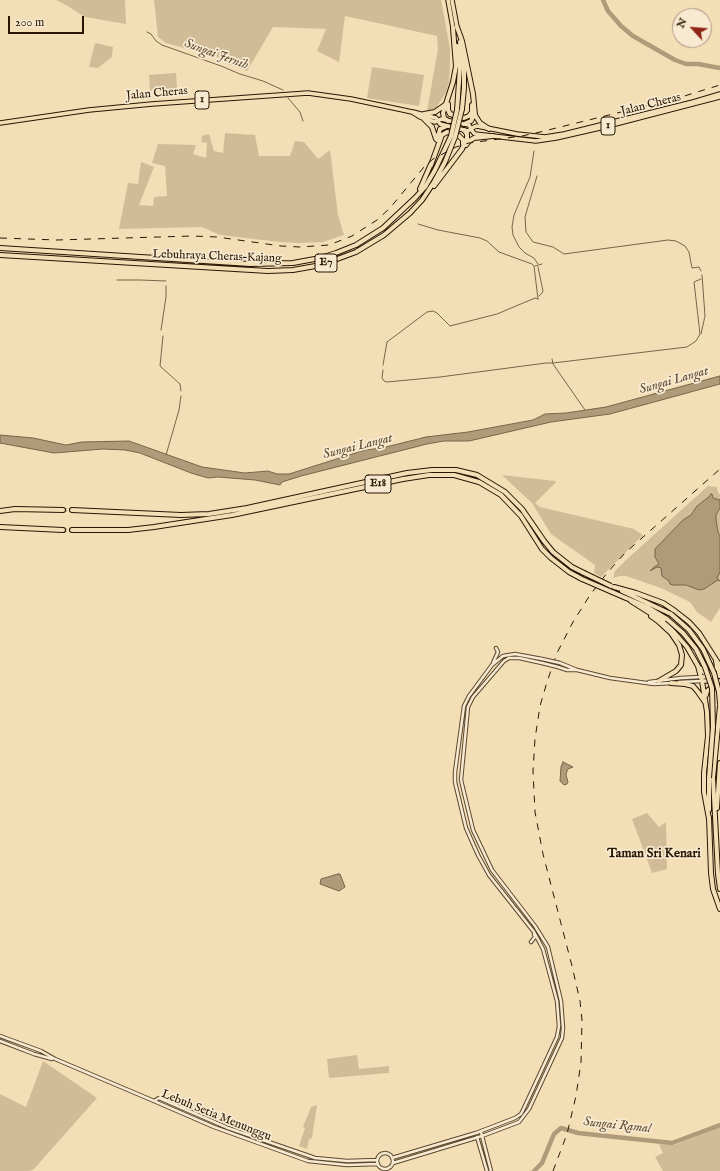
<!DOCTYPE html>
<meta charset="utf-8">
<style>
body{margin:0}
#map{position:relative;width:720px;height:1171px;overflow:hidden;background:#f4deb6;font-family:"IM FELL English",serif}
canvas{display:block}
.north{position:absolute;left:672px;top:8px;width:40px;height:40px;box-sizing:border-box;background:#f8ead0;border:1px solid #a5957e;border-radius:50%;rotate:296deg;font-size:11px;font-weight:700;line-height:16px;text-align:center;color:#291602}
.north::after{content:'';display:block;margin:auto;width:14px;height:18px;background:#8f2418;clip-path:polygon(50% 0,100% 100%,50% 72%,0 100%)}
.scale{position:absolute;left:8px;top:16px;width:76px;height:18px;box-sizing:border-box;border:2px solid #291602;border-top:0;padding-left:5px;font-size:12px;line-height:14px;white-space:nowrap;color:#291602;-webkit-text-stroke:3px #f8ead0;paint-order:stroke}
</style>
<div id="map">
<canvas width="720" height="1171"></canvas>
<div class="north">N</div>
<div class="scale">200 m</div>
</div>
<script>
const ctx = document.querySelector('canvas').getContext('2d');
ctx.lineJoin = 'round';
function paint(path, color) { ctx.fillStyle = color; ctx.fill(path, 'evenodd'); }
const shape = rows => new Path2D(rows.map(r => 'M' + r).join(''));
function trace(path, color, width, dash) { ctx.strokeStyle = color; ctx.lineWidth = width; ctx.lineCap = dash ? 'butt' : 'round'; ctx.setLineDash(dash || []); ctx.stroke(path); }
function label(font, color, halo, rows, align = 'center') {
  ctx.font = font + ' "IM FELL English",serif'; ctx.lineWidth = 3.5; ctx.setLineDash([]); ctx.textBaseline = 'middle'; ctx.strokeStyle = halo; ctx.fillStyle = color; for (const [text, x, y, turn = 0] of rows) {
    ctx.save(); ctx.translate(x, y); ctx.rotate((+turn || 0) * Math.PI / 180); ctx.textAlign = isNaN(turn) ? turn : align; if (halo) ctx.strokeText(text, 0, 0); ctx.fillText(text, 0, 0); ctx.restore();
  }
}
const green = shape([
 [56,0,125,0,126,24,85,17,66,5],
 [154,0,441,0,450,48,450,66,449,83,445,94,436,108,427,111,438,49,437,36,345,16,339,62,317,51,326,29,273,27,247,71,227,64,224,59,166,43,158,37],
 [95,43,113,47,112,57,98,68,89,67],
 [372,67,424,75,419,106,367,98],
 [176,73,177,88,150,91,149,75],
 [225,133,255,135,259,156,290,156,295,141,304,142,318,159,330,150,338,215,344,235,323,242,299,243,280,242,220,235,202,227,119,229,128,183,138,184,141,162,154,167,139,205,153,206,154,197,167,196,165,166,152,163,158,144,196,145,193,154,206,158,207,143,201,142,202,136,209,134,214,151,223,153],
 [502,475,555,481,556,482,535,503,540,507,634,529,643,535,601,577,594,573,595,565,551,534,532,503],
 [708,486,717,487,718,493,720,494,720,608,711,622,697,612,690,602,661,588,626,576,620,576,613,578,615,571,625,561],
 [647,813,659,827,666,822,667,869,652,873,632,819],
 [357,1055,359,1069,389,1066,389,1073,329,1078,327,1059],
 [43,1061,97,1098,33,1170,28,1171,0,1171,0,1094,26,1107],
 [317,1105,312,1138,309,1139,307,1149,299,1146,305,1128,303,1127,311,1107],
 [720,1127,720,1171,663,1171,655,1157,663,1153,659,1144,674,1145]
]);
const water = shape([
 [720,376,720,384,610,414,551,422,469,441,444,441,427,444,301,476,282,482,280,485,255,480,218,477,208,478,191,473,140,453,125,450,103,449,54,453,0,443,0,435,33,438,66,445,82,442,129,441,202,467,245,473,268,471,277,474,289,474,365,450,382,448,426,437,468,432,533,420,545,414,566,413,606,407,720,376],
 [711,494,712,494,713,498,720,500,720,508,716,515,716,520,718,532,720,536,720,572,717,578,720,581,718,580,704,589,699,590,686,585,673,585,670,584,669,581,662,576,661,568,657,567,650,571,654,567,659,564,655,557,655,549,683,520,691,515,697,506,710,496,711,494],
 [563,762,573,767,568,769,567,771,566,775,568,782,567,784,564,785,560,781,561,767,563,762],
 [338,874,340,874,345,887,339,891,320,884,321,879,338,874]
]);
const stream = shape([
 [147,32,151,34,156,41,162,45,221,66,240,74,263,81,283,90],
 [288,98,300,112,303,121],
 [534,151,530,177,514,215,512,227,513,235,519,247,525,253,534,258,538,264],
 [537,176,525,217,526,232,533,242,553,247,564,254,668,240,676,241,685,246,689,252,692,268,699,267,701,271],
 [418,224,438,230,480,238,487,241,499,252,532,264,534,266,538,299],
 [535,266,542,264],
 [538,267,543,291,542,293,539,296],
 [117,280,140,280,166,281],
 [161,330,166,297,166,286],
 [701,334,705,316,702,275],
 [163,336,160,366,180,384,181,391],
 [552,359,553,364,585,410],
 [383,365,387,342,427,312,433,311,437,313,450,326,497,314,535,298,538,299],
 [383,370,382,378,384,381,387,382,440,377,546,363,553,363,687,347,696,341,700,334,694,282,701,279],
 [166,455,179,410,181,396]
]);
const river = shape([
 [603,0,608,11,621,26,633,36,675,60,686,64,698,64,720,68],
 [534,1171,542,1163,554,1134,561,1128,578,1133,672,1143,720,1125]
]);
const motorwayTunnel = shape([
 [63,510,72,510],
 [63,530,72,530]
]);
const tertiary = shape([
 [493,663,498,652,496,648],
 [560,663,577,670,610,678,654,684,672,683],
 [558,667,567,670,576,670],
 [649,682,681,678,701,677],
 [679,682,702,681],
 [531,942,535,937,534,934],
 [0,1036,41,1051,55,1059,154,1101,214,1127,308,1161,347,1165,378,1164],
 [0,1041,34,1054,52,1059],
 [154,1101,159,1098,228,1128,315,1158,347,1161,377,1160],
 [481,1132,491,1171],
 [477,1137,487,1171],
 '377 1161a8 8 0 1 1 16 0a8 8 0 1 1-16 0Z',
 [392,1158,476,1133,515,1118,521,1114,524,1108,557,1037,559,1026,557,1001,543,949,534,932,489,875,478,855,466,828,455,782,455,772,464,706,469,696,492,665,503,656,515,654,542,659],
 [393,1163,482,1136,519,1122,529,1109,562,1038,563,1028,561,1001,548,947,535,926,492,870,473,830,461,780,468,707,473,697,504,661,509,658,519,658,542,663]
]);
const primary = shape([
 [413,112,436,118,440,124,468,131,474,127,477,126,517,134,545,137,564,134,693,102,720,94],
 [0,123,89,110,152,104,308,93,351,99,403,110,412,112,420,117,435,122,441,119,469,125,473,132,475,134,536,141,556,138,600,128,720,97],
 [701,677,720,676],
 [702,681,720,681]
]);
const trunk = shape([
 [448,0,453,28],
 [452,0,457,27]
]);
const motorway = shape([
 [457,27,462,41,467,65,473,94,475,115,480,123,489,129],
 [460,42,464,68,464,88,462,109],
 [457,46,460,68,457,110],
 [448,104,448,110,450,114,464,118,469,116,472,112,472,105],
 [424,114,435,112,445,105],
 [424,119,432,127,436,139],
 [448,121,444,118,443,113,453,82,456,66,453,28],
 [464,124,471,121,473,117,474,111],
 [437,140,440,129,447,126],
 [466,145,469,141,474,138,493,136],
 [431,165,442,135,447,132,458,135,463,140,463,144],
 [434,186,462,149,467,138,467,134,464,130],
 [420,189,431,164],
 [0,248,250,264,293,263,320,258,336,253,356,245,383,228,415,198,425,187,435,170,451,136],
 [0,255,268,271,293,270,321,265,356,252,384,235,410,213,422,200,434,182,445,162,455,137],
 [72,510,181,515,209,514,247,508,407,473,432,470,456,470,477,475,505,492,522,509,544,541,553,552,572,567,584,573],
 [0,511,15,509,63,510],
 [0,527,63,530],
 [72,530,128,530,154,527,232,515,403,479,429,475,454,475,479,482,501,495,521,516,542,549,551,558,569,572,582,579],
 [614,587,636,593,663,603,675,611,689,622,699,633,720,666],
 [622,591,671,614],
 [612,592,647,607,667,619],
 [631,601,666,623,687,647,698,666,702,681,707,712,708,736,704,773,704,792,709,819],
 [651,616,658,621,671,633,679,645,682,655,681,665,676,671,659,681],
 [717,665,720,676],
 [700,668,705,673,711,673,717,667,716,661],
 [671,683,685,684,693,686,698,692,705,702],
 [706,695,707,691,711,688,714,687,720,688],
 [720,706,713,778,718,874,720,889],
 [709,778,709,810],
 [717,808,720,763],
 [709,817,711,873,713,889,720,909]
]);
const rail = shape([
 [0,238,57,240,192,236,217,237,281,246,300,247,329,245,352,236,377,220,390,208,424,167,433,159,456,147,469,143,522,136,540,132,678,98,720,85],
 [553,1171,567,1134,576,1096,581,1062,582,1020,580,1001,572,966,543,854,535,812,533,771,535,739,540,706,547,682,557,653,573,622,590,595,607,573,625,553,720,469]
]);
const tertiaryBridge = shape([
 [542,659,560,663],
 [542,663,558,667]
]);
const motorwayBridge = shape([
 [451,136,457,110],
 [455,137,462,109],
 [584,573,611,586],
 [582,579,612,592],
 [671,614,689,630,703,649,714,673,719,692,720,704],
 [667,619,683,633,696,649,705,667,712,688,713,727,709,778]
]);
const shields = [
 [202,100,14],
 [608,126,14],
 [326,263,22],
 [378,484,26]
];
const shieldNames = [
 ["1",202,100],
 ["1",608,126],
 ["E7",326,263],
 ["E18",378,484]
];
const streetNames = [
 ["Jalan Cheras",157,94,-5],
 ["Jalan Cheras",651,105,-14],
 ["Lebuhraya Cheras–Kajang",217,257,2],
 ["Lebuh Setia Menunggu",216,1116,22]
];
const waterNames = [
 ["Sungai Jernih",216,55,20],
 ["Sungai Langat",674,381,-16],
 ["Sungai Langat",358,447,-14],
 ["Sungai Ramal",617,1126,6]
];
const neighbourhoodNames = [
 ["Taman Sri Kenari",654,854]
];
paint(green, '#d1bc97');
paint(water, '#af9a79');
trace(water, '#796549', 1);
trace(stream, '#796549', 1);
trace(river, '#af9a79', 4.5);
trace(motorwayTunnel, '#cbb692', 4, [4, 2]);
trace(tertiary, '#5c482f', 4.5);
trace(primary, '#291602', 5.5);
trace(trunk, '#291602', 5.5);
trace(motorway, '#291602', 6);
trace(tertiary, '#f8ead0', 2.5);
trace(primary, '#f4deb6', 3.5);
trace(trunk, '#f4deb6', 3.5);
trace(motorway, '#f4deb6', 4);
trace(rail, '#291602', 1, [7, 7]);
trace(tertiaryBridge, '#5c482f', 4.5, []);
trace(motorwayBridge, '#291602', 6, []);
trace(tertiaryBridge, '#f8ead0', 2.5);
trace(motorwayBridge, '#f4deb6', 4);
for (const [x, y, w] of shields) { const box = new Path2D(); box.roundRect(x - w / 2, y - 9, w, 18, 3); ctx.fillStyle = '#f8ead0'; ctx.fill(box); trace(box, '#291602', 1); }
label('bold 11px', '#291602', null, shieldNames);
label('12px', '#291602', '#f8ead0', streetNames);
label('italic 13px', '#5f4b32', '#f8ead0', waterNames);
label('bold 13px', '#291602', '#f8ead0', neighbourhoodNames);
</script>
